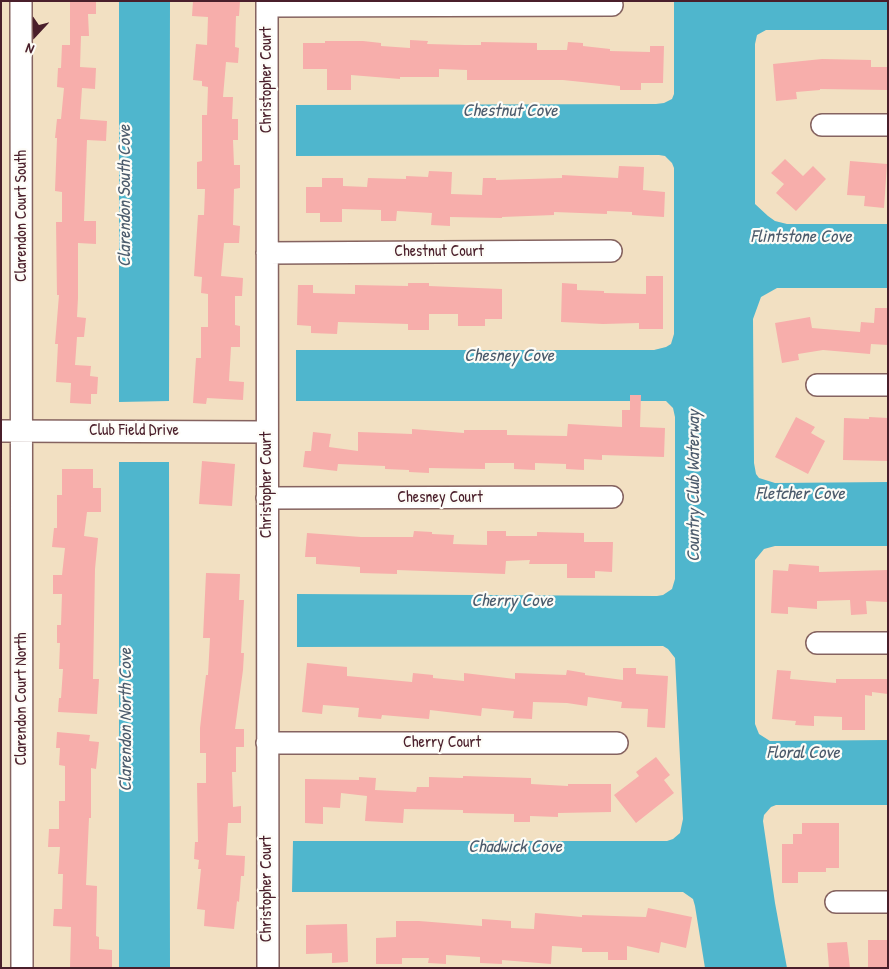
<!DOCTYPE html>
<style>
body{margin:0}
#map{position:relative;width:889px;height:969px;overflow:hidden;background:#f2e0c2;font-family:"Patrick Hand",sans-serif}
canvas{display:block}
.frame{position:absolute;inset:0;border:2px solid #4a1f2b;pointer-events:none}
.north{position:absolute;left:10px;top:10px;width:50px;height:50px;-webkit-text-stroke:4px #fdfcf7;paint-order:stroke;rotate:201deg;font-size:14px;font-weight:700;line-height:20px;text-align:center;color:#4a1f2b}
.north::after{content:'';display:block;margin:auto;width:18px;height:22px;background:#4a1f2b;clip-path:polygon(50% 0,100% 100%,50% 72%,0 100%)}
</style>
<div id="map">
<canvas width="889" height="969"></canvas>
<div class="frame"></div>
<div class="north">N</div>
</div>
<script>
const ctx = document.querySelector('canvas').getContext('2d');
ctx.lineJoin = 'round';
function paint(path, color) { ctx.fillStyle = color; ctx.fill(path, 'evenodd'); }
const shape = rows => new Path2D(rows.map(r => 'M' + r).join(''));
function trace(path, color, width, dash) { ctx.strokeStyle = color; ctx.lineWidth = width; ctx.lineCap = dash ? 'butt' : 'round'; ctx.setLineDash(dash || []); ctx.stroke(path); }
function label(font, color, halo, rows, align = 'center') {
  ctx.font = font + ' "Patrick Hand",sans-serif'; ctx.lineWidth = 4.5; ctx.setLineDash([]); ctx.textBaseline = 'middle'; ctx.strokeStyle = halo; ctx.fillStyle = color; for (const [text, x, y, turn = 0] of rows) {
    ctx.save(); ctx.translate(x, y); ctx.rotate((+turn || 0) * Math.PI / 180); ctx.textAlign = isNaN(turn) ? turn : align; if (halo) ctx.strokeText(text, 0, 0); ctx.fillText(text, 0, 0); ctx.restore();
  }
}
const water = shape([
 [119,1,170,1,169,401,119,402],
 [674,1,888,1,888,30,766,30,757,35,755,44,755,204,768,216,775,221,787,224,888,224,888,288,777,288,761,297,753,319,754,463,756,474,759,478,775,483,888,482,888,546,775,546,764,549,755,560,755,724,759,734,770,741,888,740,888,805,776,805,771,807,764,815,763,821,775,903,787,968,705,968,695,906,693,899,683,892,292,892,293,841,667,841,673,839,680,833,683,819,675,658,668,649,663,646,297,647,297,594,657,596,663,595,672,589,675,579,675,417,673,408,666,401,296,401,296,350,654,350,666,347,671,344,674,334,674,168,672,163,665,156,659,155,296,156,296,105,656,104,664,103,672,99,674,94],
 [119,462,169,462,170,968,119,968]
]);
const building = shape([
 [70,1,96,1,96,14,88,14,89,36,81,36,80,67,96,68,95,89,82,88,80,119,107,121,106,141,87,140,84,221,96,221,96,244,78,243,78,298,77,317,86,318,84,337,77,337,75,365,91,366,90,376,98,377,97,394,91,394,91,404,70,403,71,383,56,382,58,344,55,344,59,295,57,295,56,222,62,222,62,192,55,191,57,138,55,138,57,119,61,119,64,88,57,87,58,68,61,68,62,45,70,45],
 [193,1,240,1,239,16,236,16,235,47,239,48,238,63,226,62,223,97,233,97,232,119,238,119,238,140,233,140,234,165,240,165,240,188,234,189,233,225,240,226,239,243,224,243,221,276,243,278,242,296,235,296,235,325,240,326,240,347,231,347,229,381,244,382,243,400,207,398,206,404,193,403,196,358,201,358,201,327,208,327,208,294,201,293,202,277,194,276,198,215,204,215,205,189,197,189,197,162,202,161,202,115,207,115,208,87,202,86,202,81,193,80,196,44,207,45,208,17,192,16],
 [410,40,428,41,427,44,465,45,481,45,481,42,537,43,537,50,567,50,568,42,583,43,583,46,610,49,610,51,650,52,650,46,664,46,663,83,641,83,641,90,620,90,620,86,563,80,467,80,467,70,439,69,439,77,400,77,400,79,351,75,351,90,327,90,327,69,303,69,303,43,325,43,325,41,363,41,381,43,381,46,410,48],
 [822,59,871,60,871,67,888,67,888,90,820,89,820,90,796,92,797,99,776,101,773,64],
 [785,159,803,176,813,166,826,179,796,211,776,193,784,184,771,173],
 [850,161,887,164,884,208,864,206,865,196,847,195],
 [619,166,644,167,643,190,665,192,664,217,632,215,632,212,607,211,607,214,554,212,554,215,502,217,502,218,450,217,450,226,431,225,432,213,397,211,396,221,381,221,381,210,342,209,342,222,320,222,320,213,306,213,306,187,322,187,322,178,343,178,343,186,367,187,368,178,406,179,406,176,428,177,429,171,452,172,451,194,482,195,483,178,496,178,496,180,562,178,562,175,618,178],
 [646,276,663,276,663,329,639,329,639,323,603,324,561,322,562,283,577,284,577,290,604,291,604,293,646,294],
 [408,283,429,283,429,286,502,289,502,319,485,319,485,326,458,326,458,314,429,314,429,330,408,330,408,324,338,322,337,334,311,333,311,326,297,325,298,285,313,285,313,293,355,294,355,285,408,286],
 [875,308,888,308,888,345,871,344,870,354,823,350,798,354,799,360,782,363,775,323,810,317,812,328,860,332,861,322,874,323],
 [630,395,641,395,640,427,665,428,664,457,602,455,602,460,584,459,584,470,566,469,566,464,535,463,535,470,514,469,514,463,485,463,485,469,429,468,429,473,409,472,409,470,385,469,385,466,338,464,337,471,303,467,305,451,311,451,313,432,331,434,329,447,358,451,358,432,412,434,412,429,464,433,464,430,507,430,507,435,567,436,568,424,622,427,622,410,630,410],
 [796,417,815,427,811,433,825,441,808,474,775,457],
 [869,417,888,418,888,461,843,460,844,418,869,419],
 [202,461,235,464,232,506,199,504],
 [62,469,93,469,93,488,101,488,101,512,87,512,84,536,98,538,95,569,93,679,99,679,97,714,58,712,59,698,61,698,63,669,59,669,60,643,57,643,57,625,61,625,62,594,53,594,53,575,62,575,65,548,52,547,54,528,57,528,57,495,62,495],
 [414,531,432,532,432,534,454,535,453,544,487,545,487,531,506,531,506,536,537,536,537,532,584,533,584,542,613,542,612,572,595,571,595,578,567,578,567,564,529,564,530,560,506,561,505,574,397,570,397,574,360,573,360,567,316,564,316,557,305,557,307,533,361,537,413,537],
 [789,564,819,566,819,572,888,570,888,602,866,601,867,614,851,615,850,600,817,601,817,609,788,607,788,614,771,613,773,570,788,571],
 [206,573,240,574,239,600,244,600,241,653,244,653,243,670,235,729,244,729,244,747,236,747,236,772,232,772,233,807,241,806,241,823,228,823,226,855,245,856,244,876,241,876,239,902,237,901,234,929,204,926,205,910,197,909,201,869,198,869,199,860,194,859,195,842,198,842,197,783,206,783,206,753,200,753,200,728,206,675,208,675,210,638,203,638],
 [307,663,347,667,347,676,412,682,413,673,433,675,433,678,464,681,464,673,515,679,515,673,566,675,567,670,585,673,585,675,623,680,623,668,636,668,636,674,668,676,665,728,647,727,648,709,621,708,622,702,588,697,587,706,567,703,533,702,532,719,513,718,514,711,482,708,481,716,430,710,429,719,382,715,381,719,358,717,359,708,323,705,322,714,302,712],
 [777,670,791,671,790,679,836,683,836,679,888,679,888,694,872,692,872,696,865,695,865,730,842,730,842,717,814,716,814,726,795,725,796,721,772,719],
 [57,732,90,735,89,741,99,742,96,769,91,768,91,818,89,818,86,885,97,886,96,936,99,937,99,949,112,950,112,968,70,968,71,927,53,926,54,909,62,909,63,874,58,874,60,847,48,847,49,829,59,829,59,801,65,801,65,766,59,765,60,748,56,748],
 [656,757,670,775,664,780,674,793,636,823,614,795,639,776,636,772],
 [463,776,531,778,531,784,568,786,568,784,611,784,611,812,558,813,558,817,530,816,530,822,514,822,514,814,463,813,463,810,404,809,403,823,365,821,367,796,341,793,340,808,323,807,323,824,305,823,305,779,359,780,359,777,376,778,375,790,416,792,417,787,429,787,429,777,463,778],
 [802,823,839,823,839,868,826,868,826,872,798,872,798,883,782,883,782,844,793,844,793,834,802,834],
 [648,908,692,917,686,948,661,942,659,953,627,946,627,960,608,960,608,952,582,952,582,948,552,946,551,964,502,960,502,964,480,963,480,957,446,955,446,964,428,963,429,958,402,958,402,964,376,964,376,938,396,937,396,921,419,921,482,926,482,919,511,921,511,928,534,929,535,913,582,917,582,915,646,917],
 [347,924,348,962,332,963,332,953,306,954,306,925],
 [868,940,888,940,888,968,868,968],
 [847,942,850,968,829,968,827,943]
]);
const minor = shape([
 [21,1,22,968],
 [267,1,268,968],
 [267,6,612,5],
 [822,125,888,125],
 [267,253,611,251],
 [817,385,888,385],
 [1,431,267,432],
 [267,498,612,497],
 [817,643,888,643],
 [267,743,617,743],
 [836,902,888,902]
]);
const streetNames = [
 ["Christopher Court",267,80,-90],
 ["Clarendon Court South",22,216,-90],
 ["Chestnut Court",439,252],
 ["Club Field Drive",134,431],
 ["Christopher Court",267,485,-90],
 ["Chesney Court",440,498],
 ["Clarendon Court North",22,699,-90],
 ["Cherry Court",442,743],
 ["Christopher Court",267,889,-90]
];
const waterNames = [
 ["Chestnut Cove",510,111],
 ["Clarendon South Cove",125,196,-90],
 ["Flintstone Cove",801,237],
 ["Chesney Cove",509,356],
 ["Country Club Waterway",694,486,-90],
 ["Fletcher Cove",800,494],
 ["Cherry Cove",512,601],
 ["Clarendon North Cove",126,720,-90],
 ["Floral Cove",803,753],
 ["Chadwick Cove",515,847]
];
paint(water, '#4fb6cd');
paint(building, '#f7aeab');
trace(minor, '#856360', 24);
trace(minor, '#fff', 21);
label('16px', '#4a1f2b', '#fdfcf7', streetNames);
label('italic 18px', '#4c5b6c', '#fdfcf7', waterNames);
</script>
